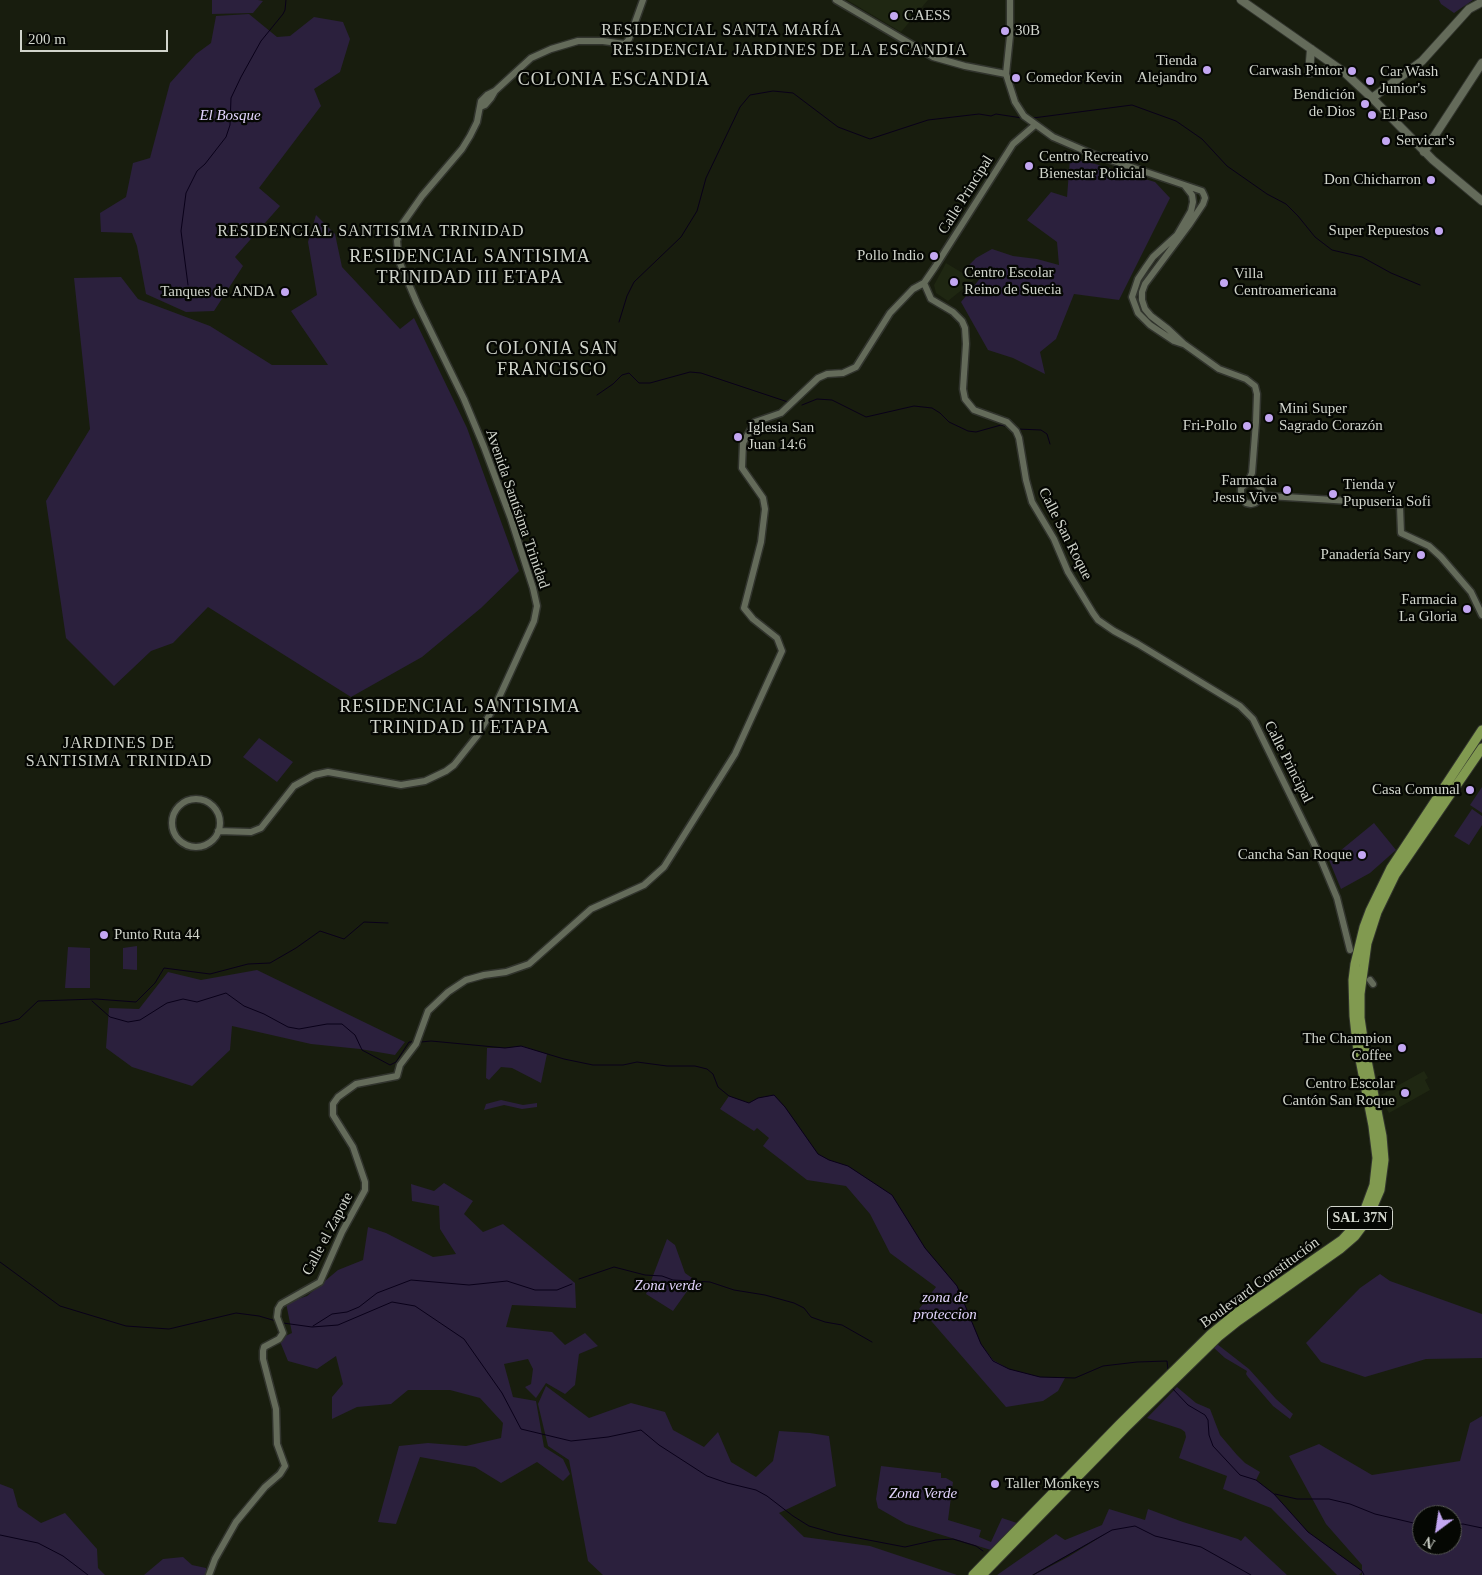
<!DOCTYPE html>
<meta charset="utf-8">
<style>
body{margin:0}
#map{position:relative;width:1482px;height:1575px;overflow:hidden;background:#181d0e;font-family:"Times New Roman",serif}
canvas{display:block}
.north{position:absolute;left:1412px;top:1505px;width:50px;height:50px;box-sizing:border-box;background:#050703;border:1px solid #575953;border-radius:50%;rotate:211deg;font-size:14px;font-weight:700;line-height:20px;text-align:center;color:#d1d5cc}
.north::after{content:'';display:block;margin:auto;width:18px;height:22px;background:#c3a7f2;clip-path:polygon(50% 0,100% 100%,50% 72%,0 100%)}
.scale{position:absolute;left:20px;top:30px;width:148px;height:22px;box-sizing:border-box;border:2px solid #d1d5cc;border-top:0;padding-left:6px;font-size:15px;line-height:18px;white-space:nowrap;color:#d1d5cc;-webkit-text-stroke:4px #050703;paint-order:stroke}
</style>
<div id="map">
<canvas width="1482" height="1575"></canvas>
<div class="north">N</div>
<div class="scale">200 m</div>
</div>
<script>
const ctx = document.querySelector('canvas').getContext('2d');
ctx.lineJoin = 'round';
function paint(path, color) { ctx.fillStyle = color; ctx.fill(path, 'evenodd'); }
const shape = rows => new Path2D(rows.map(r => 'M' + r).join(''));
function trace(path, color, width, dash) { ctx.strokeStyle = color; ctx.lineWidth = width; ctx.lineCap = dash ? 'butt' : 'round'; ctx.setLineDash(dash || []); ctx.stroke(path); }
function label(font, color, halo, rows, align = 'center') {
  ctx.font = font + ' "Times New Roman",serif'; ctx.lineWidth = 4.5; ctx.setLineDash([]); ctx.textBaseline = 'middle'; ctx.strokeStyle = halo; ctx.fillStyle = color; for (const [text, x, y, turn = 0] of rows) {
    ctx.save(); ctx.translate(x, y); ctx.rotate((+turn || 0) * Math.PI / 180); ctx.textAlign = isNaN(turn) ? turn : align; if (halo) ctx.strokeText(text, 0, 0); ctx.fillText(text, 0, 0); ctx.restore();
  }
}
const built = shape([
 [847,0,928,0,901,32],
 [946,263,974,280,948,301,936,293,934,285],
 [1424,1071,1428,1078,1425,1080,1430,1090,1389,1113,1379,1096]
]);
const green = shape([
 [212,0,258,0,263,1,253,13,212,14],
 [1439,0,1473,0,1454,13,1441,4],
 [249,14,277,37,290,36,314,17,343,22,350,39,340,72,314,89,321,106,259,188,280,206,235,257,243,266,214,311,186,312,146,294,137,246,132,233,101,232,100,213,126,197,133,163,150,158,170,83,196,54,211,43,216,16],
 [1070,159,1092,163,1155,182,1170,198,1119,300,1074,294,1056,339,1040,352,1045,374,1013,358,988,350,961,302,982,276,969,265,976,258,992,249,1013,256,1037,259,1059,265,1057,242,1027,220,1051,192,1067,197],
 [316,215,335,234,342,267,400,329,414,318,467,428,519,571,481,608,422,657,351,697,208,607,173,643,151,651,114,686,66,638,46,501,90,429,74,278,121,277,138,299,210,326,272,365,328,365,291,311,317,295,308,242],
 [259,738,293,762,277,782,243,757],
 [1482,787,1482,813,1470,805],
 [1472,809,1482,816,1482,825,1469,845,1454,836],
 [1374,823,1396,850,1370,873,1341,889,1329,860],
 [137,946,137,970,123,969,123,948],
 [68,947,90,948,90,988,65,988],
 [257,970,405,1042,395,1055,360,1049,311,1044,232,1026,230,1050,192,1086,132,1067,106,1048,109,1008,139,1009,168,972,201,980],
 [522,1046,547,1054,541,1083,512,1068,501,1067,489,1080,486,1078,487,1048,505,1048],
 [774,1095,785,1107,818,1154,829,1160,848,1166,892,1195,925,1248,957,1286,981,1344,993,1360,1009,1369,1040,1377,1065,1378,1058,1391,1043,1401,1006,1407,926,1315,919,1309,936,1287,890,1253,870,1214,846,1186,807,1180,763,1146,769,1138,757,1128,754,1131,720,1109,729,1096,749,1103,758,1098],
 [501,1100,523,1105,537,1103,537,1107,522,1109,504,1105,484,1110,486,1104],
 [444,1183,473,1201,464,1214,483,1232,503,1224,575,1283,576,1308,512,1305,506,1327,552,1332,565,1345,585,1333,598,1346,579,1354,575,1385,565,1394,546,1383,536,1398,525,1387,531,1384,533,1369,528,1359,504,1364,513,1397,536,1401,544,1447,563,1459,570,1474,563,1481,537,1462,501,1483,475,1467,420,1457,396,1524,378,1522,399,1446,428,1443,466,1446,501,1438,503,1423,480,1398,450,1390,408,1390,391,1404,357,1407,332,1419,332,1397,343,1384,336,1356,317,1369,288,1361,279,1339,292,1333,286,1303,307,1296,338,1270,363,1260,368,1227,386,1233,433,1257,456,1254,440,1229,439,1206,412,1201,411,1184,434,1191],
 [667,1239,675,1245,685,1273,695,1280,673,1311,646,1294],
 [1380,1274,1390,1281,1482,1314,1482,1358,1426,1359,1365,1377,1321,1362,1306,1343,1360,1288],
 [1217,1344,1249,1369,1276,1399,1293,1414,1290,1419,1273,1406,1248,1377,1246,1374,1247,1371,1225,1358,1214,1348],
 [546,1386,589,1418,631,1403,665,1412,673,1430,704,1447,718,1432,731,1462,756,1477,773,1461,779,1431,810,1433,829,1436,836,1486,779,1513,804,1537,870,1546,957,1575,603,1575,588,1561,569,1460,548,1446,538,1404],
 [1177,1387,1196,1403,1210,1409,1220,1435,1237,1455,1245,1463,1260,1472,1256,1480,1274,1494,1308,1532,1362,1571,1362,1565,1326,1524,1289,1456,1319,1444,1372,1475,1460,1461,1470,1423,1482,1416,1482,1575,1362,1575,1362,1572,1359,1575,1337,1575,1271,1508,1223,1489,1227,1476,1179,1458,1186,1437,1185,1432,1181,1429,1147,1418],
 [1422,1515,1452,1515,1452,1545,1422,1545],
 [881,1466,941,1473,941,1478,946,1478,953,1482,948,1520,981,1530,979,1537,991,1542,1002,1518,1017,1523,991,1550,906,1524,878,1508,876,1499],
 [0,1484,13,1489,18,1507,41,1523,65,1513,97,1549,98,1568,105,1575,0,1575],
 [1109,1509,1145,1520,1148,1509,1183,1522,1238,1539,1241,1541,1245,1536,1287,1575,1034,1575,1068,1557,1107,1533,1032,1575,997,1575,1056,1534,1065,1540,1102,1525],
 [183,1557,192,1565,206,1568,206,1575,144,1575,163,1559]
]);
const stream = shape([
 [1033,118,1132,105,1176,121,1202,139,1227,166,1267,194,1286,204,1298,216,1315,237,1332,250,1362,257,1391,273,1420,285],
 [188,285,181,231,186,193,197,171,205,164,226,137,230,125,231,98,241,77,261,41,283,14,285,10,286,0],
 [619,322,627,296,634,282,681,237,697,211,706,178,740,107,750,95,773,91,793,93,838,127,870,139,928,120,979,114,991,116,996,114,1022,118],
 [597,395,613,384,622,375,629,373,639,383,650,383,690,372,701,373,788,402],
 [802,405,817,399,832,400,866,417,914,406,932,408,940,413,949,422,968,431,976,432,1001,425,1008,427],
 [1017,429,1041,430,1047,434,1050,444],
 [92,1001,110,1017,128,1022,140,1020,167,1003,183,999,197,1002,226,993,244,1006,264,1014,288,1027,299,1029,327,1024,342,1024,355,1035,362,1050,390,1065,396,1062,409,1042,412,1042],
 [0,1024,19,1019,38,1001,96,999,136,1002,155,983,164,968,210,974,248,964,270,963,296,948,320,931,344,939,364,922,388,923],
 [421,1042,431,1041,505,1048,521,1046,564,1059,593,1065,623,1065,637,1062,667,1066,695,1066,707,1069,713,1074,718,1087,729,1096,749,1103,758,1098,774,1095,785,1107,818,1154,829,1160,848,1166,892,1195,925,1248,957,1286,981,1344,993,1361,1009,1369,1040,1377,1075,1378,1103,1366,1137,1362,1167,1361,1168,1370],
 [0,1262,60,1306,126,1326,169,1329,236,1313,259,1316,276,1321],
 [579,1279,614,1267,645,1275,662,1276,673,1280,710,1282,734,1290,765,1295,794,1303,804,1308,811,1317,825,1322,842,1325,872,1342],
 [283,1323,312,1327,338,1325,392,1302,415,1306,464,1339,502,1393,521,1429,571,1441,608,1437,641,1430,659,1445,707,1476,727,1483,756,1490,767,1496,793,1516,809,1526,837,1534,905,1547,936,1540,953,1539,976,1546,983,1551],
 [313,1326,332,1314,347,1312,359,1307,377,1293,411,1280,469,1285,507,1281,535,1290,557,1290,572,1284],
 [1172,1388,1188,1405,1205,1415,1208,1420,1209,1435,1213,1446,1240,1475,1256,1480,1274,1494,1308,1532,1362,1571,1364,1575],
 [1275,1494,1297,1499,1329,1499,1350,1504,1375,1514,1422,1525],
 [1452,1525,1463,1524,1482,1528],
 [0,1535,38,1543,63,1556,88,1575],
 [1033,1575,1112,1530,1135,1526,1155,1536,1201,1547,1251,1575]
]);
const tertiary = shape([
 [836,0,933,57,965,66,1006,74],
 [1010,0,1010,36,1006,74,1015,102,1024,116,1053,137,1090,153,1202,191,1204,195,1205,198,1203,204,1189,225,1145,284,1142,292,1142,300,1145,309,1151,316,1168,329,1184,344,1219,369,1246,379,1255,386,1257,394,1256,422,1252,473,1248,482],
 [480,107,485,105,491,98,495,91],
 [924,283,931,299,953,312,962,321,965,328,966,344,963,389,965,399,974,410,1007,422,1016,431,1019,438,1026,480,1032,502,1054,539,1068,572,1093,613,1098,620,1114,631,1138,644,1240,706,1253,719,1317,850,1337,898,1350,950],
 [1183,344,1174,341,1150,325,1138,313,1132,297,1138,279,1146,267,1153,257,1177,235,1191,211,1193,202,1192,195,1185,186],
 [1261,498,1262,490,1256,483,1248,482,1241,488,1241,496,1246,503,1251,504,1255,503,1261,498,1269,496,1382,503,1398,505,1400,507,1401,533,1429,546,1441,557,1471,592,1482,615],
 '172 823a24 24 0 1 1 48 0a24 24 0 1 1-48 0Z',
 [218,831,251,832,261,828,294,786,314,775,328,772,401,785,425,781,446,771,454,765,477,736,496,704,534,621,537,606,533,588,511,519,484,447,464,399,417,303,399,261,397,241,403,223,422,196,462,149,470,136,477,122,481,101,487,95,495,91,531,58,551,49,578,41,603,41,625,44,629,39,643,0],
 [1370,980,1373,984],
 [209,1575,215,1559,236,1522,265,1487,280,1474,285,1466,277,1444,276,1409,263,1359,263,1351,264,1347,279,1339,283,1333,277,1317,278,1309,281,1304,320,1282,342,1232,365,1190,365,1182,353,1147,333,1115,333,1104,338,1097,356,1084,397,1076,400,1065,416,1044,428,1011,448,992,466,980,484,975,506,972,529,964,591,909,644,885,664,867,735,754,782,651,777,638,753,619,744,608,761,542,765,509,763,498,742,468,743,443,755,422,781,413,818,378,827,374,843,373,856,367,890,313,913,289,924,283,935,267,1013,144,1035,125]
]);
const secondary = shape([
 [1241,0,1344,72,1372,98,1433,160,1482,201],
 [1311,49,1309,73,1338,68],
 [1372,98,1422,61,1469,9,1482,2],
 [1424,152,1482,63]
]);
const trunk = shape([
 [973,1575,1119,1425,1211,1334,1238,1312,1342,1240,1354,1227,1364,1212,1374,1185,1377,1158,1373,1126,1357,1044,1354,1016,1353,980,1355,964,1364,927,1370,911,1391,868,1482,730],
 [982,1575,1125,1428,1218,1337,1238,1321,1340,1249,1355,1236,1367,1220,1380,1190,1384,1160,1382,1136,1364,1045,1360,1018,1360,994,1367,943,1377,912,1395,875,1482,748]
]);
const markers = [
 [894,16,5,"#c3a7f2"],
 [1005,31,5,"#c3a7f2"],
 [1207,70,5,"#c3a7f2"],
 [1352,71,5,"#c3a7f2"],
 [1016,78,5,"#c3a7f2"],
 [1370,81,5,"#c3a7f2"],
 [1365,104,5,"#c3a7f2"],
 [1372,115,5,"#c3a7f2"],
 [1386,141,5,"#c3a7f2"],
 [1029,166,5,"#c3a7f2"],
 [1431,180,5,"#c3a7f2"],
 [1439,231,5,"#c3a7f2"],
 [934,256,5,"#c3a7f2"],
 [954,282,5,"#c3a7f2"],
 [1224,283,5,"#c3a7f2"],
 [285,292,5,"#c3a7f2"],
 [1269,418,5,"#c3a7f2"],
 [1247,426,5,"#c3a7f2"],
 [738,437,5,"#c3a7f2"],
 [1287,490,5,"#c3a7f2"],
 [1333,494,5,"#c3a7f2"],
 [1421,555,5,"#c3a7f2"],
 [1467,609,5,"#c3a7f2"],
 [1470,790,5,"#c3a7f2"],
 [1362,855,5,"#c3a7f2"],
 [104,935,5,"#c3a7f2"],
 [1402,1048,5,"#c3a7f2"],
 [1405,1093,5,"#c3a7f2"],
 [995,1484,5,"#c3a7f2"]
];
const shields = [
 [1360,1218,65]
];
const shieldNames = [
 ["SAL 37N",1360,1218]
];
const poiNames = [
 ["CAESS",904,16,"left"],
 ["30B",1015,31,"left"],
 ["Tienda",1197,61],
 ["Alejandro",1197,78],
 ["Carwash Pintor",1342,71],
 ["Car Wash",1380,72,"left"],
 ["Junior's",1380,89,"left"],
 ["Comedor Kevin",1026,78,"left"],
 ["Bendición",1355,95],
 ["de Dios",1355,112],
 ["El Paso",1382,115,"left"],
 ["Servicar's",1396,141,"left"],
 ["Centro Recreativo",1039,157,"left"],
 ["Bienestar Policial",1039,174,"left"],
 ["Don Chicharron",1421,180],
 ["Super Repuestos",1429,231],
 ["Pollo Indio",924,256],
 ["Centro Escolar",964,273,"left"],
 ["Reino de Suecia",964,290,"left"],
 ["Villa",1234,274,"left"],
 ["Centroamericana",1234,291,"left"],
 ["Tanques de ANDA",275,292],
 ["Mini Super",1279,409,"left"],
 ["Sagrado Corazón",1279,426,"left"],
 ["Fri-Pollo",1237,426],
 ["Iglesia San",748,428,"left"],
 ["Juan 14:6",748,445,"left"],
 ["Farmacia",1277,481],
 ["Jesus Vive",1277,498],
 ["Tienda y",1343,485,"left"],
 ["Pupuseria Sofi",1343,502,"left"],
 ["Panadería Sary",1411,555],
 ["Farmacia",1457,600],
 ["La Gloria",1457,617],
 ["Casa Comunal",1460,790],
 ["Cancha San Roque",1352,855],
 ["Punto Ruta 44",114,935,"left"],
 ["The Champion",1392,1039],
 ["Coffee",1392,1056],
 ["Centro Escolar",1395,1084],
 ["Cantón San Roque",1395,1101],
 ["Taller Monkeys",1005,1484,"left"]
];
const parkNames = [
 ["El Bosque",230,116],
 ["Zona verde",668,1286],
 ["zona de",945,1298],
 ["proteccion",945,1315],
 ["Zona Verde",923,1494]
];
const streetNames = [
 ["Calle Principal",966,195,-58],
 ["Avenida Santísima Trinidad",517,509,71],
 ["Calle San Roque",1065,534,63],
 ["Calle Principal",1288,762,63],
 ["Calle el Zapote",328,1234,-62],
 ["Boulevard Constitución",1260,1283,-36]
];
const neighbourhoodNames = [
 ["RESIDENCIAL SANTA MARÍA",722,31],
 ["RESIDENCIAL JARDINES DE LA ESCANDIA",790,51],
 ["RESIDENCIAL SANTISIMA TRINIDAD",371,232],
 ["JARDINES DE",119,744],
 ["SANTISIMA TRINIDAD",119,762]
];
const quarterNames = [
 ["COLONIA ESCANDIA",614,80],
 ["RESIDENCIAL SANTISIMA",470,257],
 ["TRINIDAD III ETAPA",470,278],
 ["COLONIA SAN",552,349],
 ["FRANCISCO",552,370],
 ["RESIDENCIAL SANTISIMA",460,707],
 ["TRINIDAD II ETAPA",460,728]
];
paint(built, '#1f2712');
paint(green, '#2b203d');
trace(stream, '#090019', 1);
trace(tertiary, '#31342d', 9);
trace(secondary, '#31342d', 10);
trace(trunk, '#31342d', 11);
trace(tertiary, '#646b5a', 6);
trace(secondary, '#646b5a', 8);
trace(trunk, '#819a50', 9);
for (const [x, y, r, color] of markers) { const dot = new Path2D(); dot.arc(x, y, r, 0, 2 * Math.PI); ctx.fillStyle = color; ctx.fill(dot); trace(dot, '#050703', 2); }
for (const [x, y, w] of shields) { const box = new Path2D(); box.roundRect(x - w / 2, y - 11.5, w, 23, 4); ctx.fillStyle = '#050703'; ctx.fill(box); trace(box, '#d1d5cc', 1); }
label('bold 14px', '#d1d5cc', null, shieldNames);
label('15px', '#d1d5cc', '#050703', poiNames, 'right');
label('italic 15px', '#e2d4fd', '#050703', parkNames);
label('15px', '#d1d5cc', '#050703', streetNames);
ctx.letterSpacing = '1px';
label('16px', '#d1d5cc', '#050703', neighbourhoodNames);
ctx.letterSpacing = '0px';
ctx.letterSpacing = '1px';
label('18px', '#d1d5cc', '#050703', quarterNames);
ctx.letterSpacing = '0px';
</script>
